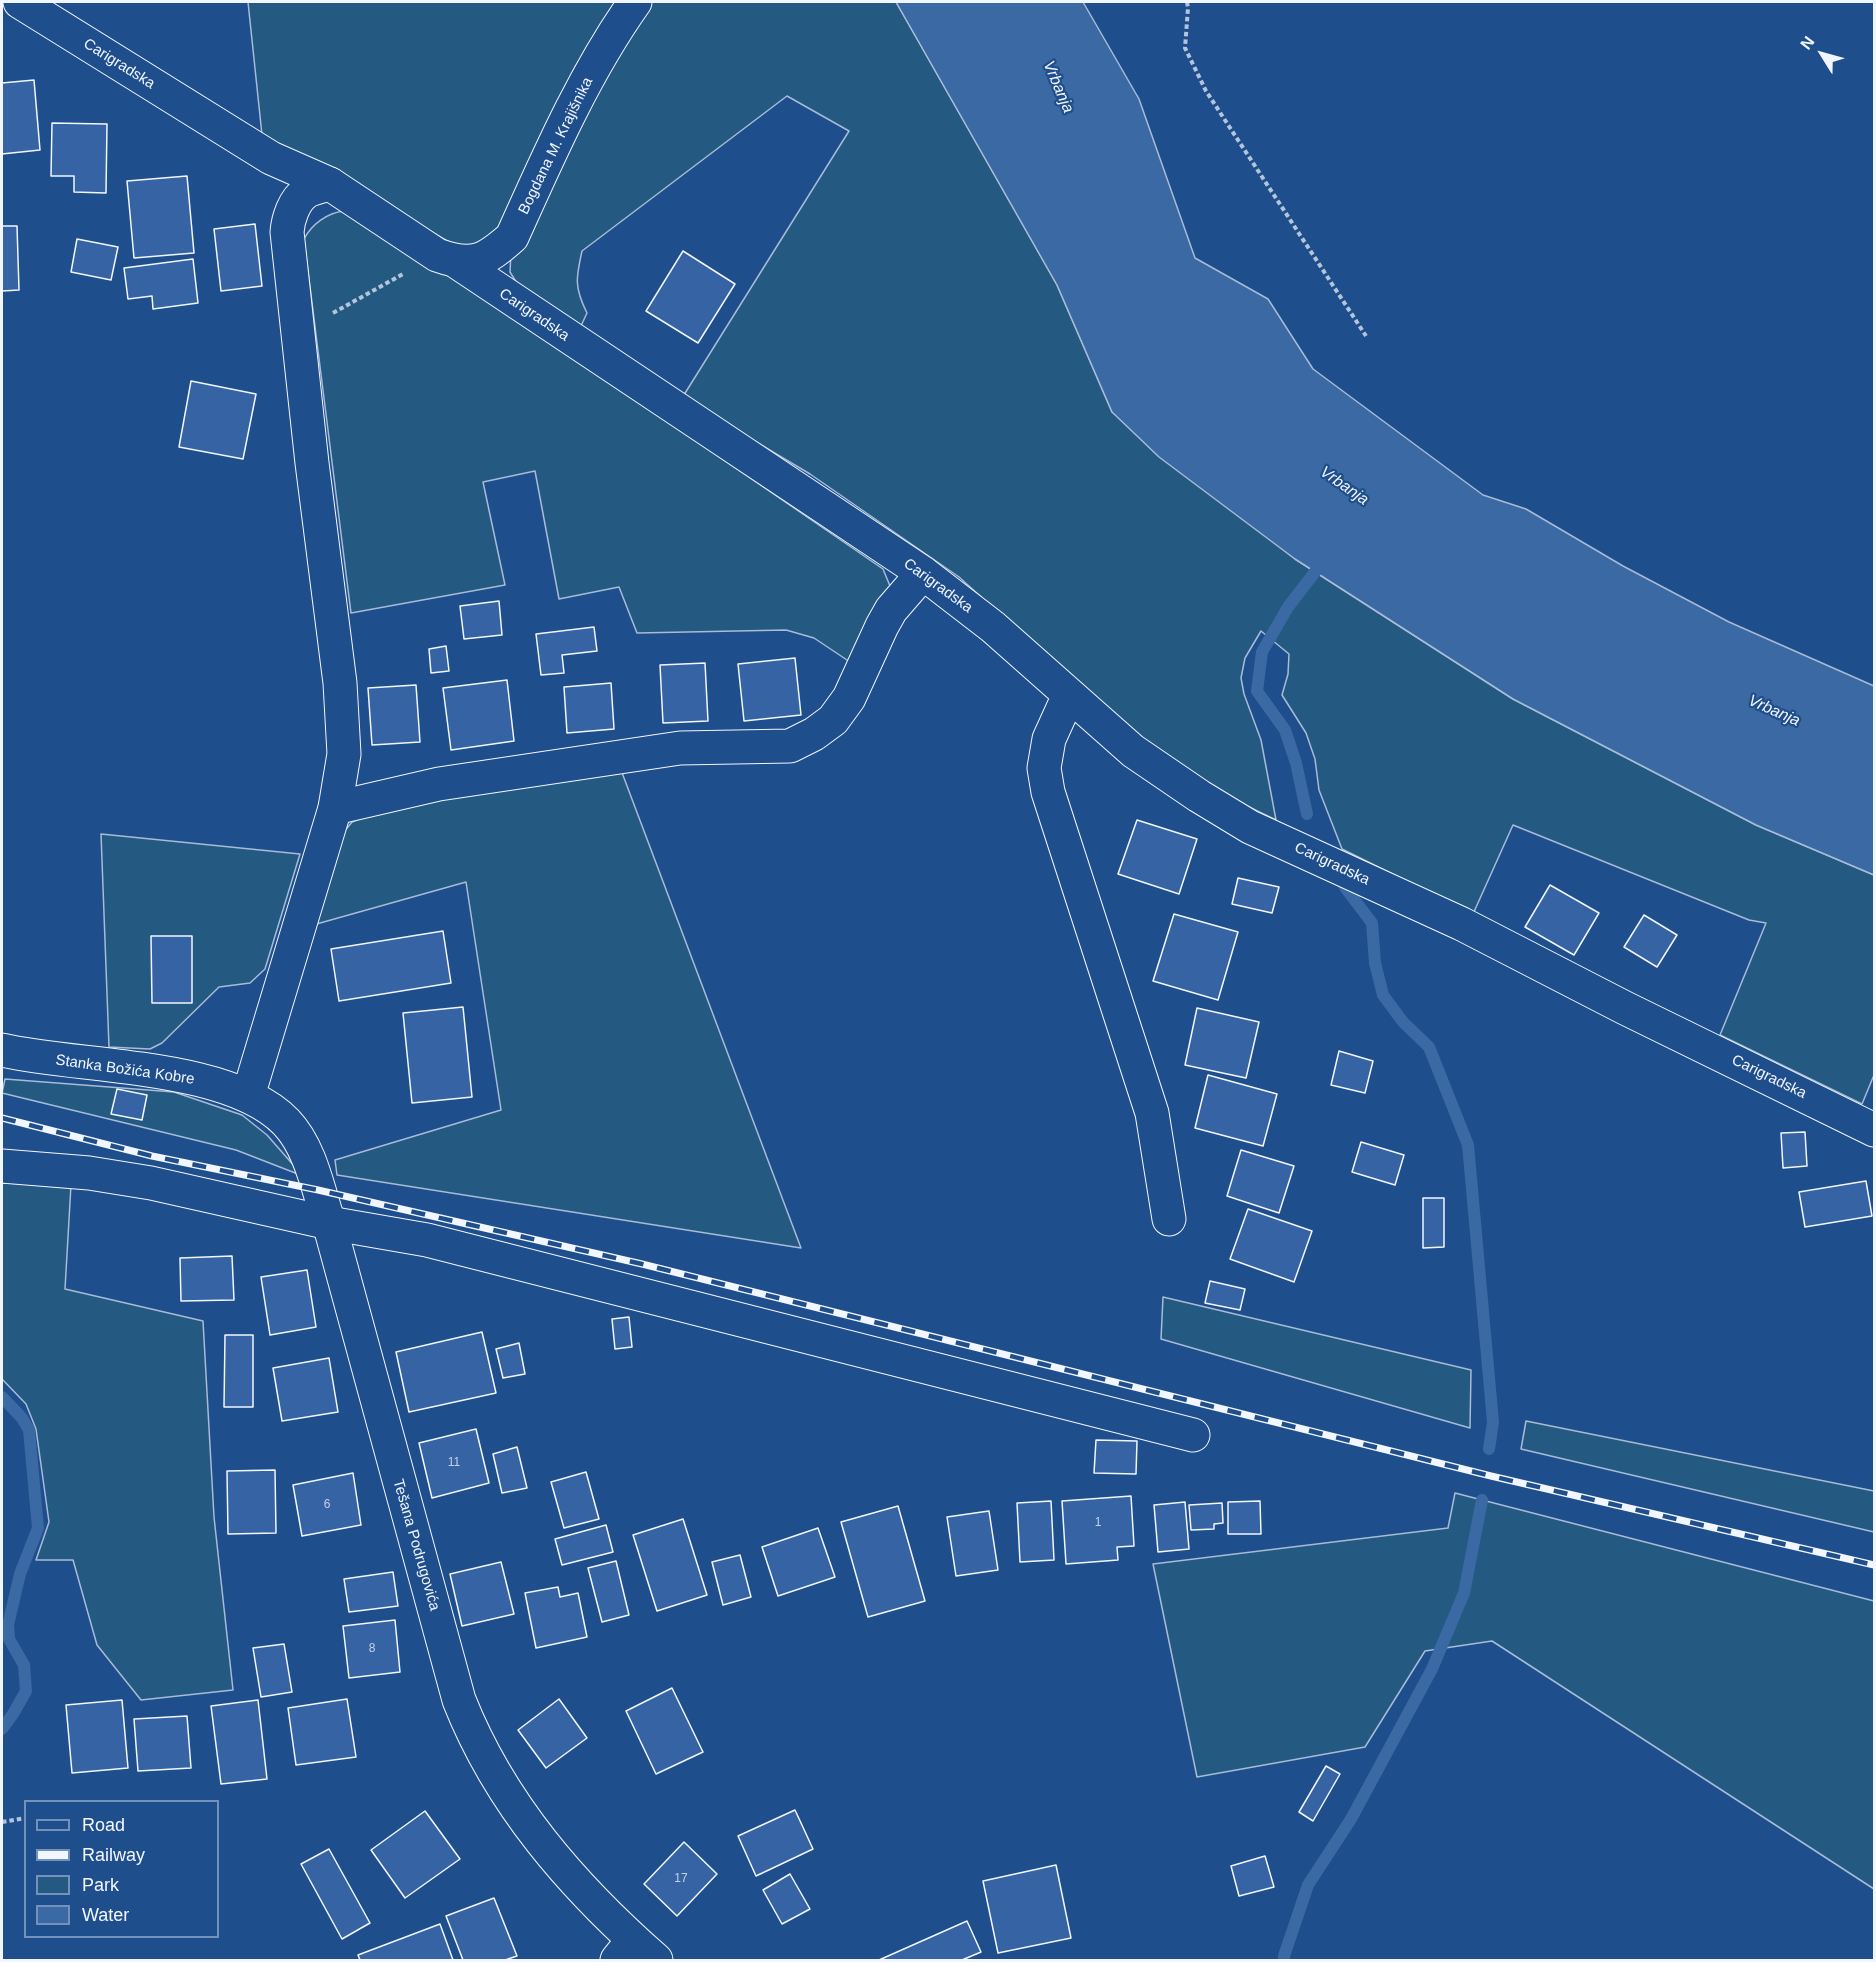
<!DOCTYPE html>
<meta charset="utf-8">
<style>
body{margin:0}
#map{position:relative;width:1876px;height:1962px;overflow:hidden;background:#1f4e8c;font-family:Helvetica,sans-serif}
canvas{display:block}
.frame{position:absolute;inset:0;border:3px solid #f2f6ff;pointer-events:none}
.legend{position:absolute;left:24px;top:1800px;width:195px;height:138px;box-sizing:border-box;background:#1f4e8c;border:2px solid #7391ba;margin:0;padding:8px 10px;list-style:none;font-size:18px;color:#f2f6ff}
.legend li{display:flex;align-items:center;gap:12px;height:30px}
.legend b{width:30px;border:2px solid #7391ba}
.north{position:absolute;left:1792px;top:24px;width:60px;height:60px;-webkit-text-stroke:4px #1f4e8c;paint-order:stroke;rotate:307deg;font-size:16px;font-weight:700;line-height:24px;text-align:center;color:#f2f6ff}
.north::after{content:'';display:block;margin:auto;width:21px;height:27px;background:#f2f6ff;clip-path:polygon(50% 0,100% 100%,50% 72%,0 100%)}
</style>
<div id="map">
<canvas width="1876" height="1962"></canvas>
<div class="frame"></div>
<ul class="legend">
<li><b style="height:8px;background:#1f4e8c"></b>Road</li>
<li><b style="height:8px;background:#f2f6ff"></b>Railway</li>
<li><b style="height:16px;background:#245a82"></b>Park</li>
<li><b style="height:16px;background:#3b69a3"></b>Water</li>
</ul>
<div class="north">N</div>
</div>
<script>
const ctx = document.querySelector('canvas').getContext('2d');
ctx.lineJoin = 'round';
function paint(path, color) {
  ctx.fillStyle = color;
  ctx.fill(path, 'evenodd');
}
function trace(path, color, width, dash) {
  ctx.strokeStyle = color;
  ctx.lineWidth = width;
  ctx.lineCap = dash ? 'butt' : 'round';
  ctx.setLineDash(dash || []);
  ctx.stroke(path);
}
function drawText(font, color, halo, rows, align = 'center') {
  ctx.font = font + ' Helvetica,sans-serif';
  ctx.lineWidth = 4.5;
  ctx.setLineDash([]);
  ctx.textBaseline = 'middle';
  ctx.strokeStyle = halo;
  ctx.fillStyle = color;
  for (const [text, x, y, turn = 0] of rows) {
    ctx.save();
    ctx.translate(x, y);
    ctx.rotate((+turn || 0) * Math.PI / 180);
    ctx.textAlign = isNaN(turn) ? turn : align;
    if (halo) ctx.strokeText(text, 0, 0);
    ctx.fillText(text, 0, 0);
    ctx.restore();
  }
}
const green = new Path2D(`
 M248,2H619L575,67L502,227L483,245L458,247L262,135Z
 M650,2H896L1057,285L1112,412L1295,559L1513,699L1756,825L1874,875V1075L1862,1104L1720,1035L1766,923L1749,920L1513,825L1473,914L1342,849L1319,790L1315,759L1306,733L1282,695L1288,674L1289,654L1261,631L1245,658L1241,678L1244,694L1261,740L1276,820L1224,795L1141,741L959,577L810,474L682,398L849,131L787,96L582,251C576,278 574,287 587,313L580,328L518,285L510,272L511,252L604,70Z
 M344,211L460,279L883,569L890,586L853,664L814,638L786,630L637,633L619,587L559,599L535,471L483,482L505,585L351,613L304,239C312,224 327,213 344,211Z
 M621,770L801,1248L337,1175L335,1160L501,1110L466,882L313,925L343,833L352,822L405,801Z
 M101,834L300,854L265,969L250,983L219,987L162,1043L150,1049L109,1047Z
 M5,1079L174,1092L242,1115L267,1135L303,1176L236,1150L2,1093Z
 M2,1183L71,1185L65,1289L203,1321L214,1517L233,1690L141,1700L97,1645L73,1560H36L49,1522L36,1429L26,1404L2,1379Z
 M1163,1297L1471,1370L1470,1428L1161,1339Z
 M1526,1421L1874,1491V1532L1521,1449Z
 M1455,1493L1874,1601V1889L1492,1641L1425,1651L1365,1747L1197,1777L1153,1564L1448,1528Z`);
const water = new Path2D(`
 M896,2H1083L1139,99L1195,258L1268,299L1313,369L1483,495L1526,509L1623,566L1729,622L1874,686V875L1756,825L1513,699L1295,559L1159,457L1112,412L1057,285Z`);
const stream = new Path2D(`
 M1307,814L1296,763L1285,730L1257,691L1262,652L1288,607L1325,559
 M1340,878L1347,890L1372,923L1375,963L1383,995L1403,1022L1429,1047L1468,1145L1493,1422L1489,1449
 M2,1397L22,1418L29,1430L38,1528L20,1574L8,1625L9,1639L24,1665L26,1691L13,1714L2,1729
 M1284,1960V1956L1308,1885L1351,1819L1432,1669L1464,1593L1482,1500`);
const building = new Path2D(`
 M34,80L40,150L2,154V83Z
 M52,123L107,124L106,193L74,192V176H51Z
 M187,176L194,253L134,258L127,181Z
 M255,224L262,286L221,291L214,229Z
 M2,226H17L19,290L2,291Z
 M77,239L118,247L111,280L71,272Z
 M683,251L735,284L698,343L646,311Z
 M193,259L198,303L153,309L152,296L128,299L124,268Z
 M191,381L256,394L243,459L179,447Z
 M499,601L502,635L464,639L460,606Z
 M594,627L597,651L562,655L564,673L541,675L536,634Z
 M446,646L449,671L431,673L429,649Z
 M795,658L801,715L744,721L738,664Z
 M705,663L708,721L663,723L660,665Z
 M507,680L514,741L451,750L443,688Z
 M611,683L614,729L567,733L564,687Z
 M416,685L420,742L372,745L368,688Z
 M1137,820L1197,839L1179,894L1118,874Z
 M1238,878L1279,887L1272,913L1232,904Z
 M1550,885L1599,913L1574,955L1525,927Z
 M1174,914L1238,932L1218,1000L1153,981Z
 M1644,915L1677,935L1657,967L1624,947Z
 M443,931L451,983L339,1001L331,949Z
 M151,936H192V1003H152Z
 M463,1007L472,1097L412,1103L403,1013Z
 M1197,1008L1259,1022L1246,1078L1185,1065Z
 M1339,1051L1373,1061L1365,1093L1331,1085Z
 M1208,1075L1277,1094L1263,1146L1195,1128Z
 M117,1089L147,1095L142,1120L111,1114Z
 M1805,1132L1807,1166L1783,1168L1781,1133Z
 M1361,1142L1404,1155L1395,1185L1352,1172Z
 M1241,1150L1294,1166L1279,1213L1227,1196Z
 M1866,1181L1872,1216L1805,1227L1799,1192Z
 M1423,1198H1444V1247L1423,1248Z
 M1248,1209L1312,1231L1294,1282L1230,1259Z
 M232,1256L234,1300L181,1301L180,1258Z
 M307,1270L316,1327L270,1335L261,1277Z
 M1210,1281L1245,1289L1240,1310L1205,1303Z
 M629,1317L632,1347L615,1349L612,1319Z
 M482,1332L496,1393L409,1412L396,1352Z
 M225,1335H253V1407H224Z
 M519,1343L525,1374L503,1378L496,1349Z
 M329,1358L338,1412L282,1421L273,1368Z
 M476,1429L489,1483L432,1498L419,1443Z
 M1096,1440L1137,1441L1136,1474L1094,1473Z
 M517,1447L527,1488L502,1493L493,1454Z
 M275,1470L276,1533L228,1534L227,1471Z
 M586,1472L599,1519L564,1528L551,1482Z
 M353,1473L361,1525L302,1536L293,1485Z
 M1131,1496L1134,1546L1117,1547L1118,1560L1066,1564L1062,1501Z
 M1051,1501L1054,1560L1020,1562L1017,1503Z
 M1260,1501L1261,1534H1228V1502Z
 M1185,1502L1189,1549L1158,1552L1154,1505Z
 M1222,1503L1223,1523L1214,1524V1529L1191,1530L1189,1505Z
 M898,1506L925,1601L868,1617L841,1522Z
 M989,1511L998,1570L956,1576L947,1517Z
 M683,1519L707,1595L657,1611L633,1535Z
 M606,1525L613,1552L562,1565L555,1539Z
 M818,1528L835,1577L778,1596L762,1547Z
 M740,1555L751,1597L723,1605L712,1562Z
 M616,1561L629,1615L602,1622L588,1568Z
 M501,1562L514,1614L462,1626L450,1574Z
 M393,1572L398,1606L349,1612L344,1579Z
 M558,1587L560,1597L578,1593L587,1637L536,1648L525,1593Z
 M395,1620L400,1672L349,1678L343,1626Z
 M284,1644L292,1692L261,1697L253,1648Z
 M672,1688L703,1752L656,1774L626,1711Z
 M347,1699L356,1757L296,1765L288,1708Z
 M559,1699L587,1738L546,1768L518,1730Z
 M122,1700L128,1768L72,1773L66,1705Z
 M258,1700L267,1779L221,1784L211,1706Z
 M187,1716L191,1768L138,1771L134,1719Z
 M1326,1766L1340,1774L1313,1821L1299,1812Z
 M795,1810L813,1849L756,1876L738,1836Z
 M425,1811L460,1859L405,1898L371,1850Z
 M684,1842L717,1874L677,1916L644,1884Z
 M329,1849L370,1923L342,1939L301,1864Z
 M1265,1856L1274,1887L1239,1896L1231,1866Z
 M1056,1865L1071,1938L998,1953L983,1881Z
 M790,1874L810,1909L782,1924L763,1890Z
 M494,1898L517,1956L505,1960H463L446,1916Z
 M967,1921L981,1952L962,1960H879Z
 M440,1924L453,1960H360L358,1955Z`);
const path = new Path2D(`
 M1187,2L1188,8L1185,48L1206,91L1366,336
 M333,313L403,274
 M2,1822L26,1818`);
const minor = new Path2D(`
 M20,2L271,158L330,184
 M457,262L923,573L993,627L1133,751L1199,796L1250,827L1462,924L1625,1008L1874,1130
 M1069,695L1049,739L1044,768L1048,792L1152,1113L1169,1219
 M335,808L439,784L680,748L790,746L814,734L833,720L849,698L882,626L891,610L923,573
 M2,1166L89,1173L151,1183L329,1223L427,1240L1193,1435
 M617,1960L633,1940`);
const tertiary = new Path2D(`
 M2,1050C81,1068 228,1063 286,1122C311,1148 318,1190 329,1223L459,1700C500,1804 573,1887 656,1960
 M248,1096L335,808L344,754L340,683L312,463L287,232C288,219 294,200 306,192C312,188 323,186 330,184L437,255C473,268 485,261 512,237C548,157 584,74 635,2`);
const rail = new Path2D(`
 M2,1118L152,1156L318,1190L642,1264L1491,1476L1874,1565`);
const numberNames = [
 ["11",454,1463],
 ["6",327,1505],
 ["1",1098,1523],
 ["8",372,1649],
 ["17",681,1879]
];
const streetNames = [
 ["Carigradska",119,64,32],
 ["Bogdana M. Krajišnika",556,146,-64],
 ["Carigradska",534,315,34],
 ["Carigradska",938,586,36],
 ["Carigradska",1332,864,25],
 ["Stanka Božića Kobre",125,1070,8],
 ["Carigradska",1769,1077,26],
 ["Tešana Podrugovića",416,1545,74]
];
const waterNames = [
 ["Vrbanja",1058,87,67],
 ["Vrbanja",1344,486,35],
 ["Vrbanja",1774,711,24]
];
paint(green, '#245a82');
trace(green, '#a8bbd7', 1.5);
paint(water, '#3b69a3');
trace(water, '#a8bbd7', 1.5);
trace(stream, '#3b69a3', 12);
paint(building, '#3563a3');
trace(building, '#f2f6ff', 1.5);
trace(minor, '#f2f6ff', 35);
trace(tertiary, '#f2f6ff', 35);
trace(path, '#b3c4dc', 4, [4.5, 3]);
trace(minor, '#1f4e8c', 33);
trace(tertiary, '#1f4e8c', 33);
trace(rail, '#f2f6ff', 7);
trace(rail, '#1f4e8c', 4.5, [14]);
drawText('12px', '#c3d1e8', null, numberNames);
drawText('15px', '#f2f6ff', '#1f4e8c', streetNames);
drawText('italic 16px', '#f2f6ff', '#1f4e8c', waterNames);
</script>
